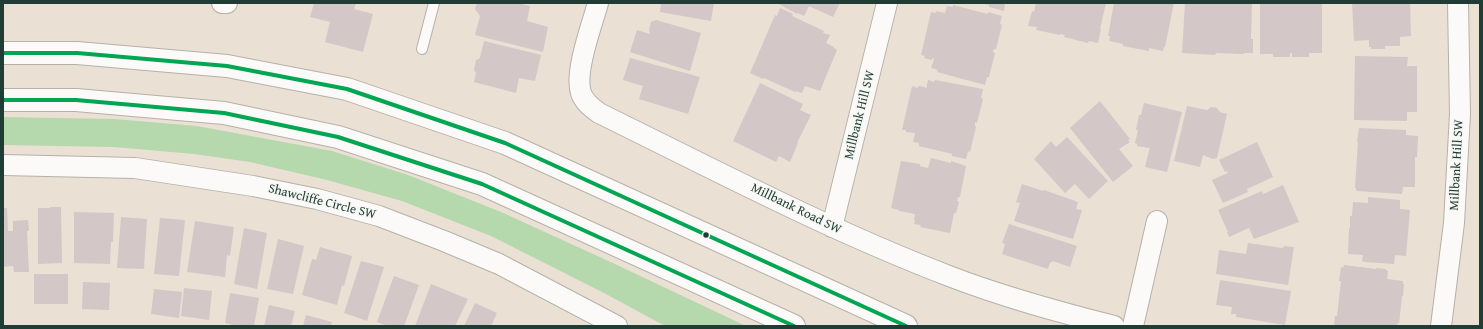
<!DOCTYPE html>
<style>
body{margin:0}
#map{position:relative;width:1483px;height:329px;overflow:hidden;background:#ebe0d4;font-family:"Gentium Book Plus",serif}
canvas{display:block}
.frame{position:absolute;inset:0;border:4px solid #1f3d34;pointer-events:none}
</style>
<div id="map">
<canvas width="1483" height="329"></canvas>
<div class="frame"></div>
</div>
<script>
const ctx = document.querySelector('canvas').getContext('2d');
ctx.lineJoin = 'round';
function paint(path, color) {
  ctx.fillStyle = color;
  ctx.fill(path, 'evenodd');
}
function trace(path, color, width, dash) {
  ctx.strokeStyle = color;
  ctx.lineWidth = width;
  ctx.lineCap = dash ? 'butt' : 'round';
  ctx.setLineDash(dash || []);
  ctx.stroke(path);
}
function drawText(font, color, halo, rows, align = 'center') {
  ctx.font = font + ' "Gentium Book Plus",serif';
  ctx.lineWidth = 3;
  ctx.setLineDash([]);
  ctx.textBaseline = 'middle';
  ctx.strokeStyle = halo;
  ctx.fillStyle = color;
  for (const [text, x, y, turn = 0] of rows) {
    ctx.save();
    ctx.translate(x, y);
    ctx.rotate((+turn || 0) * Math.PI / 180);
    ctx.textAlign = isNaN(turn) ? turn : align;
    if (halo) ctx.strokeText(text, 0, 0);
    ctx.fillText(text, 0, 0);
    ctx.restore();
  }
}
const green = new Path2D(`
 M3,117L114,119L197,126L332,151L408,175L501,212L615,264L746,326H665L604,293L491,236L402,201L327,180L250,162L194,154L114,147L3,145Z`);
const building = new Path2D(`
 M314,3H356L354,9L373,14L363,52L325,42L330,22L310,17Z
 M477,3H517L530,6L527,21L548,27L543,52L475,35L480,16L475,9Z
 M661,3H714L711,21L660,12Z
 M777,3H840L833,17L809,6L804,16L798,13L797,14Z
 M982,3H1005L1004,11L989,7V5Z
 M1036,3H1106L1100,29H1101L1098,43L1089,41L1088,43L1064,37L1065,35L1060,34V35L1036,30L1037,27L1028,26L1032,11L1034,12Z
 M1114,3H1174L1165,47H1164L1163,51L1149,48V51L1123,46V44L1109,41L1110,36H1108Z
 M1185,3H1249L1252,4L1251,39H1253V53H1244V54L1216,53L1215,55L1182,53Z
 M1260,3H1322V53H1309V57H1292V53H1290V57H1273V54H1260Z
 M1352,3H1410L1411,36L1400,37V46H1385V49H1371V47H1369V40L1354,41Z
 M953,5L988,14V12L1002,16L1000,24L1002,25L996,49H994L993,52L995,53L989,77H987L985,85L937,72L938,70L931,68L934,59L932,58V60L924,58L925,56L921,55L931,12L936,13V11L945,13L947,6L953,7Z
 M780,8L793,14L792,16L824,31L823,33L830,35L826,43L834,47V48L837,50L820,91L805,86L802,93L796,91L795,92L764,78L763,79L750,73L775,15L777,16Z
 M656,20L701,33L690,71L630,52L637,30L650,34L649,30L651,22Z
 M484,41L541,55L535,81L519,78L516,93L474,82L476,73L474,70L476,60L480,58Z
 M1355,56L1408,57L1407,66H1417V112H1407V121L1354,120Z
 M630,58L700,77L688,114L639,99L643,86L623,80Z
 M928,80L934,82L935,80L983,89L981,98L983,99L977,123L975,122V126L976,127L970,152L968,151L966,159L952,156V154L919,146V143L913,142L915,133L906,132V130H902L912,86L918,88V86L925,87L926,89Z
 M760,83L803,104L800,110L811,115L797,143H798L790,162L779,156L776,162L733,141Z
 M1100,101L1130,139L1128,140L1130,142L1119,149L1133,166L1113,182L1070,128Z
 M1144,103L1182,112L1167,172L1145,167L1150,147L1149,148L1137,146V144L1135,143L1138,130H1136L1139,115H1141Z
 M1187,106L1207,110L1211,107L1217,108L1220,112L1227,114L1217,158L1213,159L1203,155L1200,167L1174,161Z
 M1359,128L1406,130V135L1418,136L1417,157H1415V187H1403L1402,194L1356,191V188H1355L1358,142H1357Z
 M1067,137L1108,181L1089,199L1075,184L1065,193L1034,159L1051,141L1056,147Z
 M1257,142L1273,177L1247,189L1248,192L1223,203L1212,180L1228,173L1227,171L1225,172L1219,160Z
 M931,158L951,163V161L966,166L960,197H958L957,201L959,202L956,213H954L950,233L920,227L921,225L914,224L915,220H914L915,214L899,211V210L891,208L901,161L920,164V166L928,168Z
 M1022,184L1043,191L1044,190L1078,202L1076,209L1082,210L1073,239L1014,221L1020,203L1016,202Z
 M1283,185L1299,222L1254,239L1249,228L1229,237L1227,232H1228L1218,210L1262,191L1263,194Z
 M1368,197L1400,200V209L1410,210L1406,256L1395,255L1394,264L1365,262L1362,261L1363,255L1348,254L1349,228H1350V216H1352L1353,202L1368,203Z
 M50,207H61L62,263L38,264V208H50Z
 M3,208H7L8,231H13V221L28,220L29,231H27L29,272H14L13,266L3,267Z
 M74,212L114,213L113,242H111L110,264L74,263Z
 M121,217L147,219L144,269L117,268Z
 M160,218L185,220L179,276L154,274Z
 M195,221L234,227L230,256L227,255L225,277L187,272Z
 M1009,224L1077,246L1070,267L1053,261L1050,263L1048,269L1002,254L1005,244L1002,243Z
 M244,228L267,233L257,289L234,284Z
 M278,239L304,246L293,294L267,289Z
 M1248,243L1282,248L1285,246L1294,247L1288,285L1216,274L1219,250L1246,254Z
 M320,247L352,256L344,286L342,285L337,305L302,295L312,259L316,260Z
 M361,261L384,267L367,321L344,313Z
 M1344,265L1376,269V268L1386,269V270L1388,271L1387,279L1403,281V284H1404L1403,296H1402L1399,324L1397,323V326L1381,325V326H1334L1335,316H1337L1341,281H1339L1341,267L1343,268Z
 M34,274H68V304H34Z
 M394,276L419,285L404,326H387L377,322Z
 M1220,280L1291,291L1285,325L1236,317V314H1231L1232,307L1216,305Z
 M83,282L110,283L109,310L82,309Z
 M431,284L468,299L455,326H415Z
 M184,288L212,291L209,320L181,316Z
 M154,289L182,292L179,318L151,314Z
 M230,293L259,298L254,326H238L225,323Z
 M475,303L497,313L491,326H464Z
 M269,305L295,311L291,326H264Z
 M306,315L332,322L331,326H303Z`);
const lane = new Path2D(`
 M422,49L434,3`);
const street = new Path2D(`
 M222,3H227
 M598,3C592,25 574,72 581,93C584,102 592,108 599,113C715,170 829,230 949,276C1003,297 1059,312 1114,326
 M3,165L135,168L253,186L317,199L379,216L444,241L499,264L617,326
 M832,227L887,3
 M1133,326L1157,221
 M1441,326L1454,223L1460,114L1458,3`);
const secondary = new Path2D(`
 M3,53H77L227,66L347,89L505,143L906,326
 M3,100H76L224,113L338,137L482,184L794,326`);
const bus1 = new Path2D(`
 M3,53H77L227,66L347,89L505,143L906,326
 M3,100H76L224,113L338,137L482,184L794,326`);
const markers = [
 [706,235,3.5,"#1f3d34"]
];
const streetNames = [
 ["Millbank Hill SW",860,115,-76],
 ["Millbank Hill SW",1457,165,-87],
 ["Shawcliffe Circle SW",322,202,14],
 ["Millbank Road SW",796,209,26]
];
paint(green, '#b6d8ad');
paint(building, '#d3c7c8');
trace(lane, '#b5b1a9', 12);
trace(street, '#b5b1a9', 22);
trace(secondary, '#b5b1a9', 24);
trace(lane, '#fcfaf9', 10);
trace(street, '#fcfaf9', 20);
trace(secondary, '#fcfaf9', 22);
trace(bus1, '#00a651', 4);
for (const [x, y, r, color] of markers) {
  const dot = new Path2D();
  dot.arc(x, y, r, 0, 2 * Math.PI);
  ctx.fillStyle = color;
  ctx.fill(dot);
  trace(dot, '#f6f6f2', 1.5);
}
drawText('13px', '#1f3d34', '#f6f6f2', streetNames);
</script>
